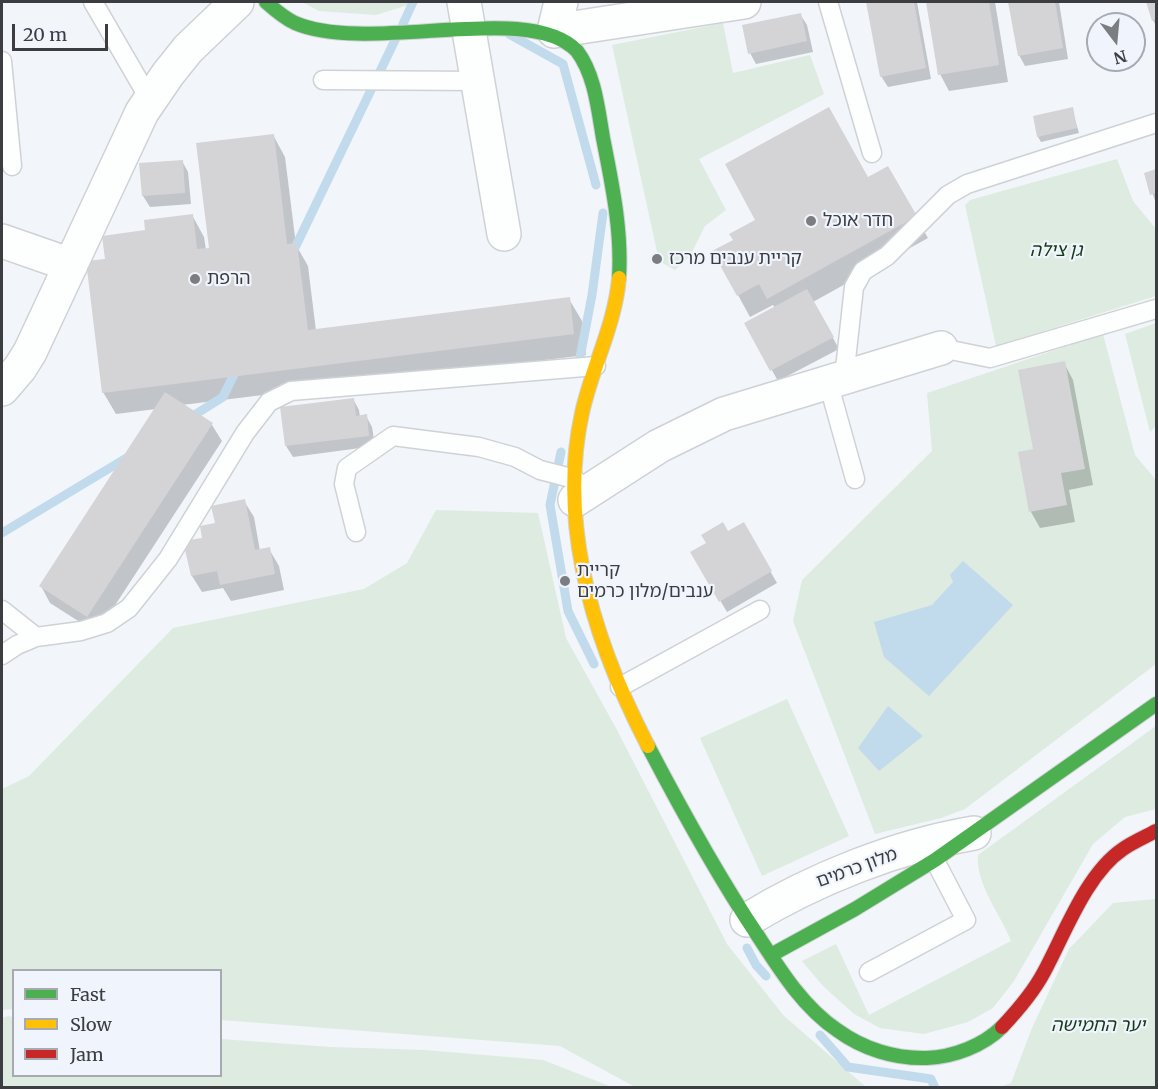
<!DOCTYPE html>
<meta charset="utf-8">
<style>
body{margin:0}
#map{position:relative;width:1158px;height:1089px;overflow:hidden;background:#f2f5fa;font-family:Merriweather,serif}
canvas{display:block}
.frame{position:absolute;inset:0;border:3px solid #3b3d40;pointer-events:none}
.legend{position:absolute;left:12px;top:969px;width:210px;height:108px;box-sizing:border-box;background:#eff4fd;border:2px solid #a7abb1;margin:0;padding:8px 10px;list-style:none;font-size:18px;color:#3b3d40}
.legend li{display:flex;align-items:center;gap:12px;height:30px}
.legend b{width:30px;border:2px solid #a7abb1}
.north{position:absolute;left:1086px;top:12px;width:60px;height:60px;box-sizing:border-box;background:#eff4fd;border:2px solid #a7abb1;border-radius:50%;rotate:164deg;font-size:16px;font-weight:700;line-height:24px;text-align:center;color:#3b3d40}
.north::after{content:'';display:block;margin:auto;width:21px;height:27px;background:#7b7d81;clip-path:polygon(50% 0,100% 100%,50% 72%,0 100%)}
.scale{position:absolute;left:12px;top:24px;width:96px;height:27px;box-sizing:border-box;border:3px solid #3b3d40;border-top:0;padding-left:8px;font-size:18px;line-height:21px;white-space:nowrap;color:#3b3d40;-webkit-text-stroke:4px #eff4fd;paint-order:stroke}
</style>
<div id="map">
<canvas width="1158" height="1089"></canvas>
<div class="frame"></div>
<ul class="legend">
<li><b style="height:8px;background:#4caf50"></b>Fast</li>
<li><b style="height:8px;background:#ffc107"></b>Slow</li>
<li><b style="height:8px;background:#c62828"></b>Jam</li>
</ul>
<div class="north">N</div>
<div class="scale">20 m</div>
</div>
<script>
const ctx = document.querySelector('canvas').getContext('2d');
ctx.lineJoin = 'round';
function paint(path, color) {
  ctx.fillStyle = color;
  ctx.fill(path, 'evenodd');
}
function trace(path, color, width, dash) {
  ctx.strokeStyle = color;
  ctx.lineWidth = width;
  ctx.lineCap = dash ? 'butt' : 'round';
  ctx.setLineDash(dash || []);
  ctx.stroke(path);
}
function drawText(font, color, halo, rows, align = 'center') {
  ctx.font = font + ' Merriweather,"Noto Sans Hebrew",serif';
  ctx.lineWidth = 4.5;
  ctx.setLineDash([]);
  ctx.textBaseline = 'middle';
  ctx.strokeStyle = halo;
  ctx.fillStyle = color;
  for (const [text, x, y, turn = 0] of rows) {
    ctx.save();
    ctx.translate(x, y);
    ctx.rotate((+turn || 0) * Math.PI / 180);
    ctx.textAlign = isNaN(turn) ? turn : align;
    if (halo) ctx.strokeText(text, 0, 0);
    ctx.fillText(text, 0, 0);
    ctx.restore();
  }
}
const green = new Path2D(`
 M302,2H418L376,15L319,11Z
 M723,23L733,73L810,55L824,94L699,159L726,210L705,226L690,256L675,270L659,261L612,45Z
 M1117,159L1133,201L1156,229V296L996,346L965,205L970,200Z
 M1156,323V426L1150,432L1125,334Z
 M1103,334L1135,455L1156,480V664L965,809L941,818L875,834L793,621L802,580L932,451L927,393Z
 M436,510L538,513L566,638L617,730L727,944L784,1016L866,1087H635L560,1046L221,1020L220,970H14L13,1009L2,1010V789L29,776L173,628L364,589L407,563Z
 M787,699L849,836L762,876L700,738Z
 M1156,726V809L1125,817L1093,844L1014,981L993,1008L968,1022L924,1034L880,1028L854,1014L823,986L802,961L836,944L869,1015L1011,941C1001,915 975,883 978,855Z
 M1156,899V1087L997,1088L1011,1083L1032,1028L1069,949L1113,903Z
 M8,1016L13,1017L14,1076H220L221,1039L331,1047L425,1050L543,1060L612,1087H2V1018Z`);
const water = new Path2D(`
 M963,561L1013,605L929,696L884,657L874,622L932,605L953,582L950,575Z
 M888,706L923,736L879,771L858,748Z`);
const shadow = new Path2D(`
 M868,2H917L931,79L888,87L881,76Z
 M928,2H995L1008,82L949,91L940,74Z
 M1010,2H1059L1068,59L1025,66L1019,55Z
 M1148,2H1156V26L1153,20Z
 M800,14L807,25L813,52L756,64L750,53Z
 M1072,109L1079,133L1041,142L1038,137Z
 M273,135L285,157L296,245L308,266L316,331L569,299L582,321L586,355L182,405L212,425L222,441L97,633L50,603L41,586L156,409L116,414L103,392L107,260L147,231L192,215L204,237L206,250H210Z
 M182,161L188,172L191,204L150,207L143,196Z
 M888,168L928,238L813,302L839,349L778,381L746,324L775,308L773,305L750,317L738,295L868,179Z
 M1156,171V203L1145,174Z
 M1064,363L1073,380L1093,485L1069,490L1075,522L1040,528L1031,512L1020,453L1035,451Z
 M353,399L359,410L360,417L366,416L372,427L375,446L293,457L286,446Z
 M244,501L254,517L260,551L269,549L279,566L284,590L231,601L223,588L202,592L192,576L204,539L217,524Z
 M743,524L777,583L727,612L692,553Z`);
const stream = new Path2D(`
 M403,24L413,2
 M509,34L563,64L596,185
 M292,254L397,36
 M578,368L592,295L603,213
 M188,419L223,397L238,366
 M561,452L550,505L568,611L594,664
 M2,533L128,457
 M747,948L756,965L766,976
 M820,1035L848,1067L931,1079L935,1088`);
const building = new Path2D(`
 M866,2H914L926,68L880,77Z
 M926,2H989L999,65L938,75Z
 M1008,2H1055L1063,48L1018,56Z
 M1146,2H1156V19L1152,21Z
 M801,13L807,41L748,54L742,25Z
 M829,107L868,177L888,166L917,216L767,299L759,284L737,296L712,251L733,240L729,234L755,220L725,164Z
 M1073,107L1077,128L1037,137L1033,116Z
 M274,134L287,244L297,243L308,330L570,297L574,334L102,393L86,261L105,259L102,236L145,230L144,220L193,214L197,249L209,248L196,143Z
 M183,160L185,193L142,196L139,163Z
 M1156,169V193L1150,195L1144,173Z
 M807,289L834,337L770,371L744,323Z
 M1065,361L1085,469L1061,473L1067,505L1029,512L1018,452L1033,449L1018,370Z
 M165,392L213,423L87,617L39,586Z
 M354,398L356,416L367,414L369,436L285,446L280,407Z
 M245,499L255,550L270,547L275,574L220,585L217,571L191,576L183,541L202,538L200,526L215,523L211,506Z
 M723,522L728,531L744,522L772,571L719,602L690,552L706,543L701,535Z`);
const lane = new Path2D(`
 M93,2L150,100
 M828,2L872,153
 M2,61L12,166
 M323,80L478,81
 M941,348L990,358L1156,309
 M844,378L854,287L863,271L887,256L948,195L967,184L1156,123
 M828,382L855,479
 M356,532L344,484L347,468L393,436L479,447L515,457L540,470L575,479
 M2,610L36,637
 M2,655L17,645L36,637L81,631L107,623L129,608L168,559L245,433L269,402L291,391L596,366
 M620,687L760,610
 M869,972L966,920L932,855`);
const street = new Path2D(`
 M464,2L504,234
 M561,2L554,31L744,2
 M2,241L71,265
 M2,389L20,368L30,352L142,112L168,74L188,49L237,2
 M575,500L659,446L724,414L941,348
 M747,920C814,879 897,846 974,833`);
const fast = new Path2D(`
 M266,2C275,10 284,18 295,23C370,55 529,0 577,51C595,75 598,109 603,138C612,184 622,230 619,278
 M648,746C682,811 717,875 758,936C780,970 803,1007 837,1030C863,1049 895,1059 927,1058C953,1057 983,1046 1002,1027
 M771,955L855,909L935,860L1156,704`);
const slow = new Path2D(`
 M619,278C615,325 592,367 582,413C557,527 596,646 648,746`);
const jam = new Path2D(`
 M1002,1027C1018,1010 1033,993 1044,972C1065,933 1086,874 1123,849C1133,842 1145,837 1156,831`);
const markers = [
 [811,221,6,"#7b7d81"],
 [657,259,6,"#7b7d81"],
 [195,279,6,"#7b7d81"],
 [565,581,6,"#7b7d81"]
];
const poiNames = [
 ["חדר אוכל",823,221],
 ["קריית ענבים מרכז",669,259],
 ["הרפת",207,279],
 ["קריית",577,571],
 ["ענבים/מלון כרמים",577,592]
];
const parkNames = [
 ["גן צילה",1056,251],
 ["יער החמישה",1098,1026]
];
const streetNames = [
 ["מלון כרמים",857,868,-20]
];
paint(green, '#ddebe0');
paint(water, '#c2dbec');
paint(shadow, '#0003');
trace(stream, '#c2dbec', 9);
paint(building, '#d4d4d7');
trace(lane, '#cfd2d5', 21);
trace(street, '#cfd2d5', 36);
trace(fast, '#cfd2d5', 16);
trace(slow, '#cfd2d5', 16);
trace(jam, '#cfd2d5', 16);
trace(lane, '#fdfefe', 18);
trace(street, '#fdfefe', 33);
trace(fast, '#4caf50', 14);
trace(slow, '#ffc107', 14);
trace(jam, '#c62828', 14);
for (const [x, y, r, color] of markers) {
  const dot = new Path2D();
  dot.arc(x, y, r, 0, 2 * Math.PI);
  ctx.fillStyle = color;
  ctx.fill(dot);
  trace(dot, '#eff4fd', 2);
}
drawText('18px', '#3b3d40', '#eff4fd', poiNames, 'left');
drawText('italic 18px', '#133b15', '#eff4fd', parkNames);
drawText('18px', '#3b3d40', '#eff4fd', streetNames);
</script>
